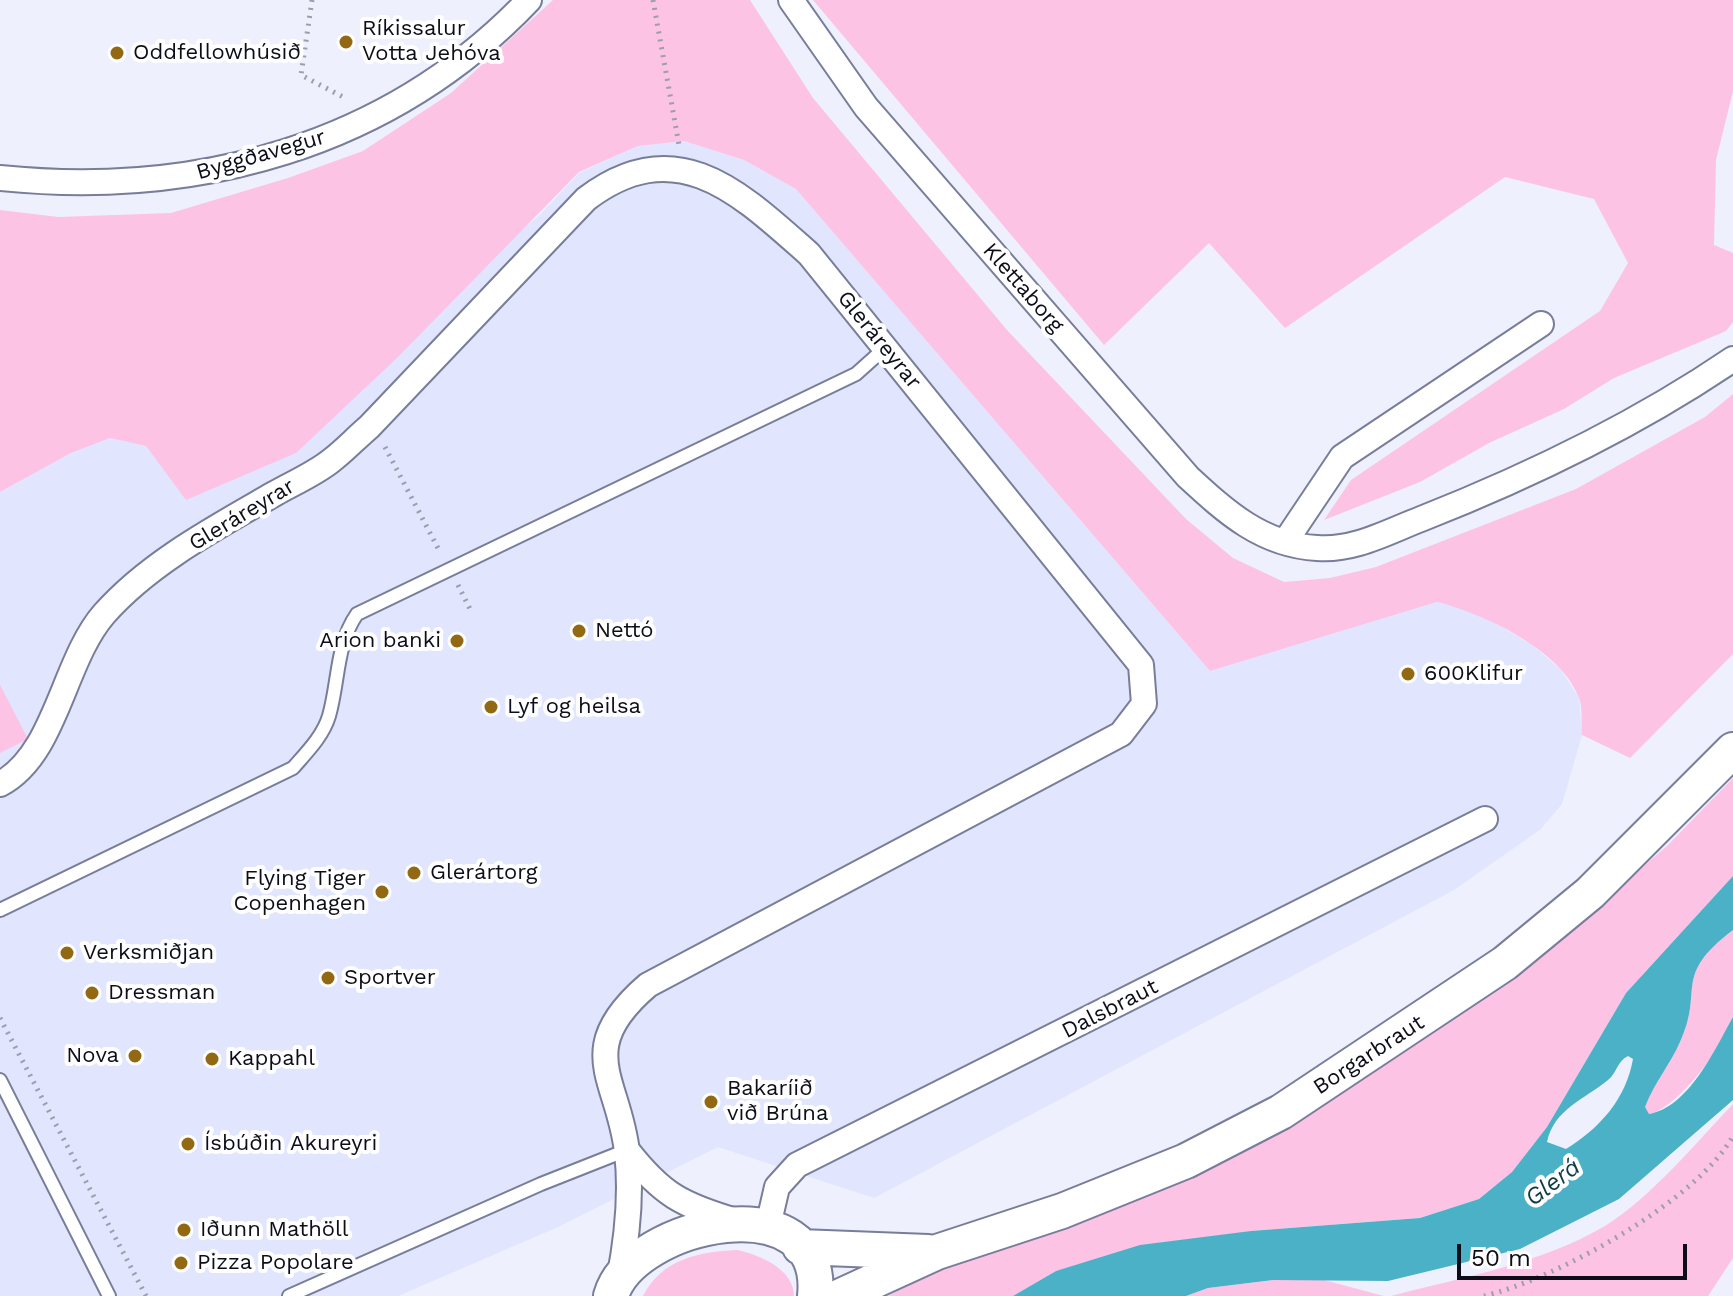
<!DOCTYPE html>
<meta charset="utf-8">
<style>
body{margin:0}
#map{position:relative;width:1733px;height:1296px;overflow:hidden;background:#eef0fe;font-family:"Work Sans",sans-serif}
canvas{display:block}
.scale{position:absolute;left:1457px;top:1244px;width:230px;height:36px;box-sizing:border-box;border:4px solid #0c0d18;border-top:0;padding-left:10px;font-size:24px;line-height:28px;white-space:nowrap;color:#0c0d18;-webkit-text-stroke:6px #fefefe;paint-order:stroke}
</style>
<div id="map">
<canvas width="1733" height="1296"></canvas>
<div class="scale">50 m</div>
</div>
<script>
const ctx = document.querySelector('canvas').getContext('2d');
ctx.lineJoin = 'round';
function paint(path, color) {
  ctx.fillStyle = color;
  ctx.fill(path, 'evenodd');
}
function trace(path, color, width, dash) {
  ctx.strokeStyle = color;
  ctx.lineWidth = width;
  ctx.lineCap = dash ? 'butt' : 'round';
  ctx.setLineDash(dash || []);
  ctx.stroke(path);
}
function drawText(font, color, halo, rows, align = 'center') {
  ctx.font = font + ' "Work Sans",sans-serif';
  ctx.lineWidth = 8;
  ctx.setLineDash([]);
  ctx.textBaseline = 'middle';
  ctx.strokeStyle = halo;
  ctx.fillStyle = color;
  for (const [text, x, y, turn = 0] of rows) {
    ctx.save();
    ctx.translate(x, y);
    ctx.rotate((+turn || 0) * Math.PI / 180);
    ctx.textAlign = isNaN(turn) ? turn : align;
    if (halo) ctx.strokeText(text, 0, 0);
    ctx.fillText(text, 0, 0);
    ctx.restore();
  }
}
const built = new Path2D(`
 M684,141L744,160L796,189L1210,671L1437,602L1473,611L1531,644L1561,670L1579,698L1582,735L1562,804L1541,829L1454,890L874,1198L718,1147L558,1227L398,1296H0V492L71,453L110,438L146,446L186,499L540,215L579,173L638,146Z`);
const green = new Path2D(`
 M553,0H750L813,98L1007,330L1186,519L1233,558L1284,582L1330,578L1376,567L1576,489L1705,417L1733,394V654L1630,758L1582,735C1581,724 1583,708 1579,698C1562,650 1482,613 1437,602L1210,671L796,189L744,160L684,141L638,146L579,172L398,357L296,453L186,500L146,446L110,438L71,453L0,492V210L58,217L171,213L288,178L363,151L451,93Z
 M813,0H1733V91L1716,160L1714,245L1733,253V322L1726,331L1614,378L1564,409L1489,443L1420,482L1324,520L1351,480L1600,311L1628,263L1594,199L1505,177L1285,328L1209,243L1104,345Z
 M0,685L28,739L0,753Z
 M1733,778V876L1626,993L1547,1127L1512,1172L1479,1199L1420,1218L1251,1231L1056,1271L1013,1296H888L961,1258L1082,1218L1539,957L1668,845Z
 M1733,930C1733,951 1733,999 1733,1017C1725,1045 1677,1109 1649,1114L1644,1107C1654,1084 1670,1065 1680,1042C1705,989 1671,977 1733,930Z
 M1733,1104V1258L1708,1296H1391C1463,1277 1540,1264 1605,1226C1649,1199 1697,1142 1733,1104Z
 M737,1250C760,1255 794,1269 794,1296H643C662,1259 698,1252 737,1250Z
 M1273,1280H1324L1384,1296H1186L1208,1288Z`);
const water = new Path2D(`
 M1733,876V930C1671,977 1705,989 1680,1042C1670,1065 1654,1083 1645,1107L1649,1114C1689,1107 1715,1049 1733,1017V1100L1619,1199L1520,1249L1388,1281L1273,1280L1208,1288L1186,1296H1013L1056,1271L1140,1245L1251,1231L1420,1218L1479,1199L1512,1172L1547,1127L1626,993ZM1628,1056L1633,1059C1626,1099 1600,1128 1566,1149L1547,1142C1554,1109 1585,1099 1608,1080C1617,1073 1617,1061 1628,1056Z`);
const path = new Path2D(`
 M312,0L301,75L347,99
 M653,0L679,145
 M385,447L440,552
 M458,585L470,609
 M0,1018L146,1296
 M1484,1296C1556,1279 1697,1201 1733,1136`);
const lane = new Path2D(`
 M0,910L293,768C307,752 323,736 329,716C339,681 336,644 357,614L856,374L885,348
 M0,1080L109,1296
 M289,1296L541,1184L627,1150`);
const street = new Path2D(`
 M791,0L866,107L1188,477C1226,512 1262,545 1317,548C1354,551 1387,532 1421,519C1530,476 1636,425 1733,359
 M0,178C197,198 389,147 529,0
 M1285,542L1342,457L1541,324
 M0,784C56,755 63,661 104,614C149,563 215,528 274,494C293,483 315,474 332,460C345,450 356,438 369,427L586,199C677,130 740,193 809,254L1141,665L1144,704L1121,734L648,985C572,1050 619,1079 627,1152C632,1194 627,1239 619,1280
 M627,1150C662,1195 682,1205 736,1221
 M768,1226L777,1187L797,1165L1485,819`);
const secondary = new Path2D(`
 M800,1247L928,1252
 M611,1296C632,1222 827,1181 815,1296
 M841,1296L937,1252L1062,1211L1186,1161L1281,1112L1505,963L1590,893L1733,750`);
const markers = [
 [346,42,8,"#926812"],
 [117,53,8,"#926812"],
 [579,631,8,"#926812"],
 [457,641,8,"#926812"],
 [1408,674,8,"#926812"],
 [491,707,8,"#926812"],
 [414,873,8,"#926812"],
 [382,892,8,"#926812"],
 [67,953,8,"#926812"],
 [328,978,8,"#926812"],
 [92,993,8,"#926812"],
 [135,1056,8,"#926812"],
 [212,1059,8,"#926812"],
 [711,1102,8,"#926812"],
 [188,1144,8,"#926812"],
 [184,1230,8,"#926812"],
 [181,1263,8,"#926812"]
];
const poiNames = [
 ["Ríkissalur",362,29],
 ["Votta Jehóva",362,54],
 ["Oddfellowhúsið",133,53],
 ["Nettó",595,631],
 ["Arion banki",441,641,"right"],
 ["600Klifur",1424,674],
 ["Lyf og heilsa",507,707],
 ["Glerártorg",430,873],
 ["Flying Tiger",366,879,"right"],
 ["Copenhagen",366,904,"right"],
 ["Verksmiðjan",83,953],
 ["Sportver",344,978],
 ["Dressman",108,993],
 ["Nova",119,1056,"right"],
 ["Kappahl",228,1059],
 ["Bakaríið",727,1089],
 ["við Brúna",727,1114],
 ["Ísbúðin Akureyri",204,1144],
 ["Iðunn Mathöll",200,1230],
 ["Pizza Popolare",197,1263]
];
const streetNames = [
 ["Byggðavegur",261,155,-16],
 ["Klettaborg",1023,288,49],
 ["Gleráreyrar",879,340,51],
 ["Gleráreyrar",242,515,-31],
 ["Dalsbraut",1110,1009,-27],
 ["Borgarbraut",1369,1055,-33]
];
const waterNames = [
 ["Glerá",1553,1183,-37]
];
paint(built, '#e1e5fe');
paint(green, '#fcc3e5');
paint(water, '#4bb1c6');
trace(lane, '#787d9a', 16);
trace(street, '#787d9a', 28);
trace(secondary, '#787d9a', 38);
trace(path, '#9c9eab', 5, [2, 6]);
trace(lane, '#fff', 12);
trace(street, '#fff', 24);
trace(secondary, '#fff', 34);
for (const [x, y, r, color] of markers) {
  const dot = new Path2D();
  dot.arc(x, y, r, 0, 2 * Math.PI);
  ctx.fillStyle = color;
  ctx.fill(dot);
  trace(dot, '#fefefe', 3);
}
drawText('22px', '#0c0d18', '#fefefe', poiNames, 'left');
drawText('22px', '#0c0d18', '#fefefe', streetNames);
drawText('italic 24px', '#0d3c45', '#fefefe', waterNames);
</script>
